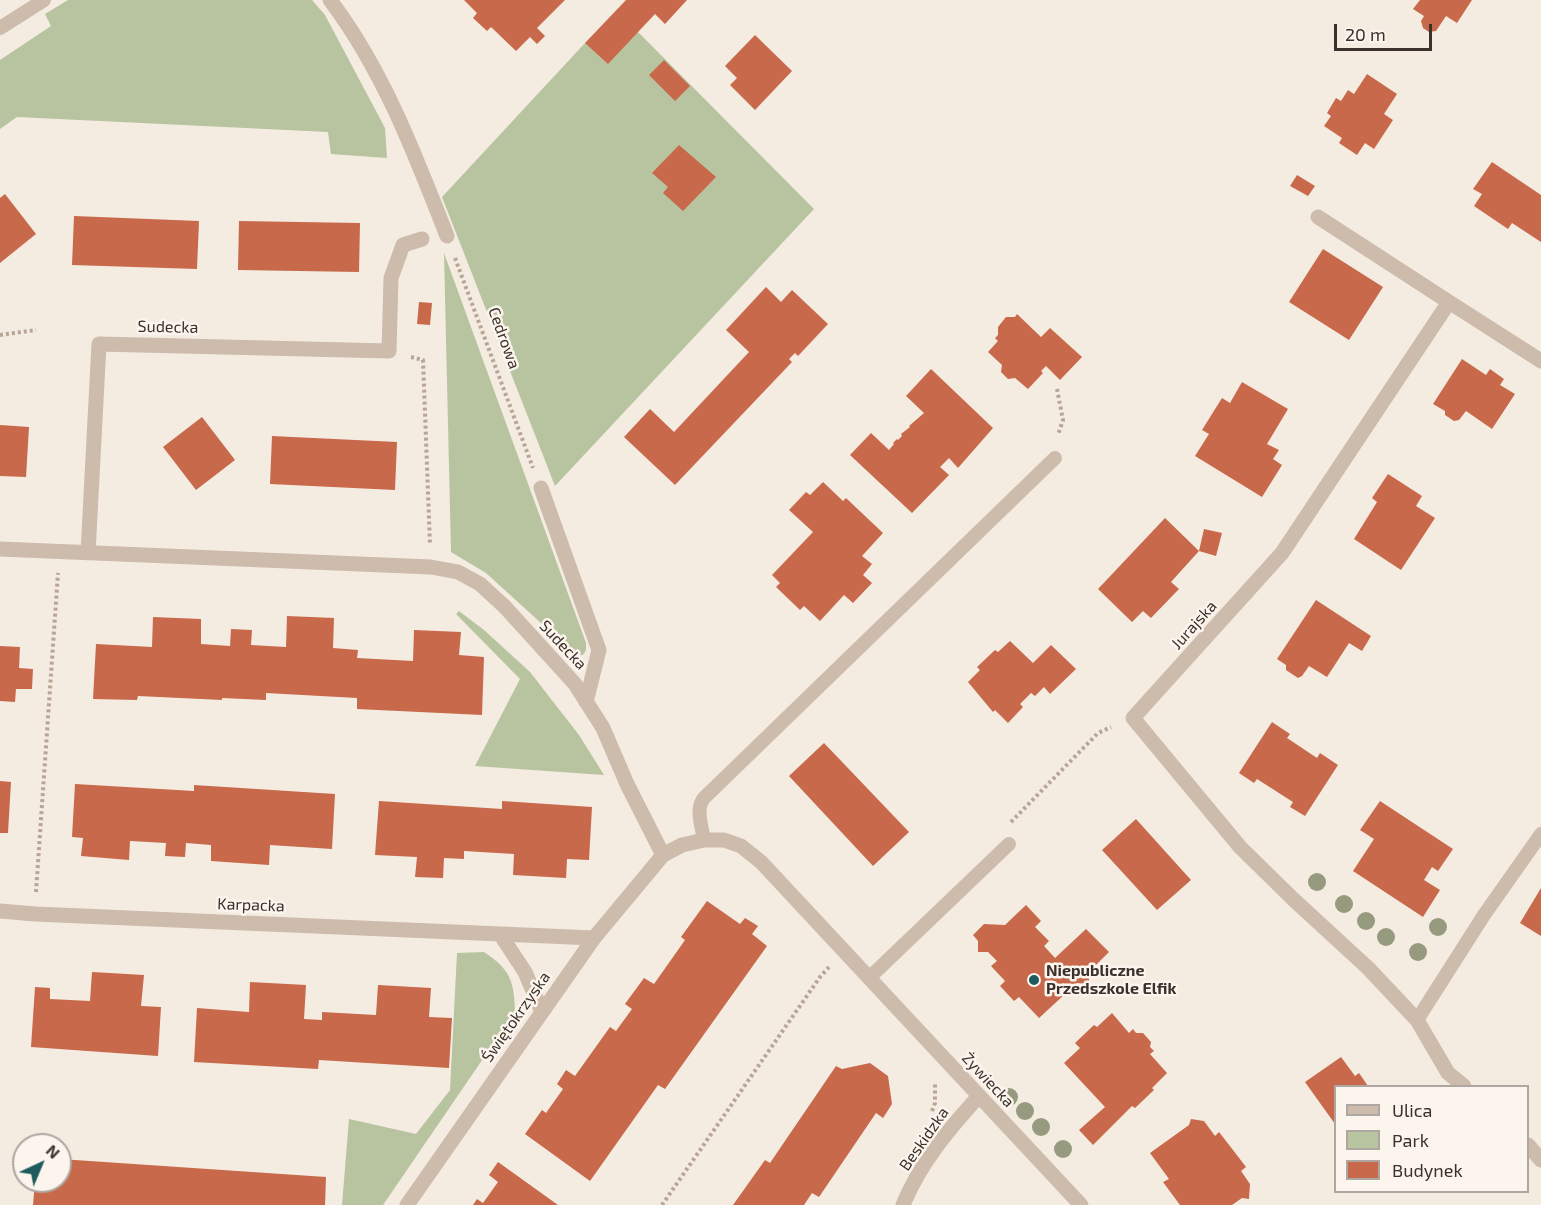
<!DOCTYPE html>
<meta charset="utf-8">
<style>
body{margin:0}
#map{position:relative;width:1541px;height:1205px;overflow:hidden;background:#f4ebe1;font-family:"Exo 2",sans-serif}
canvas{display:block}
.legend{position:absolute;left:1334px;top:1085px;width:195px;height:108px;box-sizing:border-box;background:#fbf5ee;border:2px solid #aea6a0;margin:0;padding:8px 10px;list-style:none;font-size:18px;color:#3b302b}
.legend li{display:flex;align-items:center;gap:12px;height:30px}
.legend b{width:30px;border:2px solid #aea6a0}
.north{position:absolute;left:12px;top:1133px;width:60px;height:60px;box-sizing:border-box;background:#fbf5ee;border:2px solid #aea6a0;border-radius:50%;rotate:44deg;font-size:16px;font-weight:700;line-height:24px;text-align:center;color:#3b302b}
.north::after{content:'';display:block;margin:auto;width:21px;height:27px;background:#1f5a5e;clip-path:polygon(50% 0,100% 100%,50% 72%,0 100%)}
.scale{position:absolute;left:1334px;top:24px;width:98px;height:27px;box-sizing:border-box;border:3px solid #3b302b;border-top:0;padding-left:8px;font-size:18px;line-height:21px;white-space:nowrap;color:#3b302b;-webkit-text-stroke:4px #fbf5ee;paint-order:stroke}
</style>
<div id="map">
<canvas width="1541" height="1205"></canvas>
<ul class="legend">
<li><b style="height:8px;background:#cdbbac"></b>Ulica</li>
<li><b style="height:16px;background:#b8c4a0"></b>Park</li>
<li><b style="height:16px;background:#c8694b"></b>Budynek</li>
</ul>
<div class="north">N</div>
<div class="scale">20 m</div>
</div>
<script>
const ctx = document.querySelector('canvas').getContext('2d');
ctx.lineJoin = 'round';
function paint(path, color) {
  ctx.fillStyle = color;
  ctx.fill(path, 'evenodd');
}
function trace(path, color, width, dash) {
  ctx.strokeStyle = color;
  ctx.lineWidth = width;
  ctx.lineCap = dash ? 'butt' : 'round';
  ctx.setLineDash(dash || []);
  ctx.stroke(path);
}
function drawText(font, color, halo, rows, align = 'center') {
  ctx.font = font + ' "Exo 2",sans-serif';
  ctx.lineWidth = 5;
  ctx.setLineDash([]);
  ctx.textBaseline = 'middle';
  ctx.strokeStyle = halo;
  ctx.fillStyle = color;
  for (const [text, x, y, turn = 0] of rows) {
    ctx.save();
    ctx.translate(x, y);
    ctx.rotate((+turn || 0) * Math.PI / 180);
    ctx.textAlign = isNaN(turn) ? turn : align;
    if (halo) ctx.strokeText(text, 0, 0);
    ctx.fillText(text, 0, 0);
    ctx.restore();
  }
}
const green = new Path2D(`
 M68,0H312L325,15L385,128L387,158L331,154L328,132L17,117L0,129V60L51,26L45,14Z
 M638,32L814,209L555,486L442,197L585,43Z
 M444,253L586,643V650L583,655L575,654L486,573L451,552Z
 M459,611L484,630L530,672L579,735L604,775L475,766L520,679L456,614Z
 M484,952C511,970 514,981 515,1012L383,1205H342L349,1119L416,1134L450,1090L457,953Z`);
const building = new Path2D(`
 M464,0H565L537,28L545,36L537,44L530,37L516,51L491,27L487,31L473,18L477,13Z
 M626,0H687L665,24L655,14L608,64L585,43Z
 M1420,0H1472L1457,23L1446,16L1436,31L1429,32L1423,28L1421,21L1424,16L1413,9Z
 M755,35L792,71L755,110L730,85L737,78L725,66Z
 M664,60L690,86L675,101L649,75Z
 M1367,74L1397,94L1384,114L1393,120L1374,149L1365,143L1357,155L1339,143L1342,138L1324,126L1331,116L1327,113L1336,98L1341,101L1348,90L1354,94Z
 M679,145L716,177L683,211L663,193L668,187L652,173Z
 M1492,162L1541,195V242L1512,223L1508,229L1474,206L1482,194L1473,189Z
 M1297,175L1315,186L1308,196L1290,186Z
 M5,194L36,234L0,263V198Z
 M74,216L199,221L197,269L72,265Z
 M239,221L360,223L359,272L238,270Z
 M1323,249L1383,287L1349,340L1289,302Z
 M766,287L781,302L792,290L828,324L798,356L795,353L789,359L792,362L675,485L624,437L650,409L674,432L749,352L726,330Z
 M419,302L432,303L430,325L417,324Z
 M1017,314L1041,337L1050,328L1082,357L1060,380L1046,366L1041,371L1043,373L1028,389L1015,378L1008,379L1001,372L1002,365L988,352L998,341L995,338L998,335V327L1006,317H1015Z
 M1462,359L1486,375L1490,369L1504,379L1500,385L1515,394L1492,429L1466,411L1459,420L1454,421L1445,415V411L1433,404Z
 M931,369L993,428L958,468L949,458L940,467L949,475L912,513L850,455L871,433L889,450L894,444L893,443L897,439L898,440L902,436L901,434L910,427L909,426L924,413L906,396Z
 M1242,382L1288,409L1267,444L1279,450L1273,459L1282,465L1262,497L1195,456L1209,434L1202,430L1222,398L1230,403Z
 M202,417L235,460L196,490L163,447Z
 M0,425L29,427L26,477L0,476Z
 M272,436L397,442L395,490L270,484Z
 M1388,474L1422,496L1416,506L1435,518L1401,570L1354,539L1377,502L1372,498Z
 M823,482L843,501L846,498L883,533L862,556L872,564L863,575L872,583L853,603L844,595L820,621L804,606L800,610L776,587L780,583L772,575L813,532L789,510L806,492L810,495Z
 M1165,518L1199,551L1171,582L1179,589L1151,618L1143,611L1132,622L1098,589Z
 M1204,529L1222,533L1216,556L1199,551Z
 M1316,600L1371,636L1362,651L1349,643L1327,677L1309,666L1302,676L1298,678L1286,670V665L1277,659Z
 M287,616L334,618L333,648L358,650L357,658L413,661L414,630L461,632L459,655L484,657L482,715L357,709V698L266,693V700L222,698V700L138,696L137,700L93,699L96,644L152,647L153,617L201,619V644L230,646L231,629L252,630L251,645L286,647Z
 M1010,641L1033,663L1051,645L1076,669L1050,694L1044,687L1035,696L1031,693L1020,704L1023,707L1008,723L995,710L993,712L968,682L980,670L977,667L995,650L998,652Z
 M0,646L20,647L19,668L33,669L32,689H16L15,702L0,701Z
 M1272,722L1290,734L1287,738L1317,758L1320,753L1338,765L1305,816L1290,807L1293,802L1257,779L1254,783L1239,773Z
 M824,743L909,832L873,866L789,776Z
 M0,781L11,782L8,833H0Z
 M75,784L194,791V785L335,794L332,849L270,845L269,865L211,861V845L186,843L185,857L165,856L166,843L130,841L129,860L81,856L83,838L72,837Z
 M379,801L502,809V801L592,807L589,860L567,859L566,878L513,875L514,854L464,851V859L444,858L443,878L415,877L417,857L375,855Z
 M1380,801L1453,849L1438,871L1432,867L1424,880L1440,890L1423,917L1353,871L1374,839L1360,830Z
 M1136,819L1191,880L1157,910L1102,850Z
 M1541,888V936L1520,923Z
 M707,901L740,924L745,918L758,926L752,934L767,946L665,1089L658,1085L590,1181L525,1134L542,1110L546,1113L563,1089L557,1084L566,1070L575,1076L610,1027L616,1031L632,1009L625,1004L644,978L654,984L685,940L681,937Z
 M1026,905L1041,921L1035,927L1049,941L1044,946L1055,958L1086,929L1109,952L1089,972V984L1077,983L1039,1018L1019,997L1014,1001L1000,986L1005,981L991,966L997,961L988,952H978V941L973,935L984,924L1005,925Z
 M92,972L144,975L141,1006L161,1007L158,1056L31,1047L35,987L50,988V999L90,1001Z
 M250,982L306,985L304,1019L322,1020V1012L376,1015L378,985L431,988L429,1017L452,1018L449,1068L319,1060L318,1069L194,1062L197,1008L249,1012Z
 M1112,1013L1129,1033L1133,1029L1136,1033H1143L1151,1042L1150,1047L1154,1051L1150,1054L1167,1073L1152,1088L1154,1090L1135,1108L1132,1106L1093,1145L1079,1130L1105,1107L1064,1063L1080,1048L1075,1043L1094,1025L1097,1027Z
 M1341,1057L1355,1076L1359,1073L1368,1086H1335V1124L1305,1082Z
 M870,1063L888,1076L892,1104L883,1118L876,1113L819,1197L812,1193L804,1205H733L765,1160L770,1163L836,1066L842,1069Z
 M1191,1119L1204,1121L1215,1136L1219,1132L1233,1150L1246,1167L1241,1171L1250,1184L1249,1199L1242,1198L1232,1205H1180L1163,1182L1169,1179L1150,1153L1189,1125Z
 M60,1159L326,1177L325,1205H33L35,1181H60Z
 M498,1162L558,1205H473L477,1199L483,1203L498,1182L489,1175Z`);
const path = new Path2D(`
 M455,258L533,468
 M0,335L36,330
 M411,357L423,360L430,545
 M1057,389L1063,420L1058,435
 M1011,822L1098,733L1111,727
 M36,892L58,573
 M932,1111L935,1103V1084
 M662,1205L820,977L829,967`);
const lane = new Path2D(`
 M0,28L44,0
 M704,840C702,827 695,809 704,798L1055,458
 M869,978L1009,844
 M1417,1020L1484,915L1541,834`);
const street = new Path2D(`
 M330,0C383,70 415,154 447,236
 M1318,217L1449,302
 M541,488L599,650L586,702
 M0,549L431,567L458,572L480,584L505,607L575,684L603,728L627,784L663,855
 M88,553L99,344L389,351L391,278L403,245L422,239
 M0,911L35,914L594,938
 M500,934L525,972L542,1012
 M1464,1086L1448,1073L1417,1020L1368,968L1293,899L1240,847L1133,718L1282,553L1449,302L1541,361
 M1528,1145L1541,1160
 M407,1205L594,938L663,855L682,845L704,840H724L741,846L761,862L1081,1205
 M903,1205C920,1163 949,1129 979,1096`);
const trees = [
 [1317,882],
 [1344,904],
 [1366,921],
 [1438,927],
 [1386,937],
 [1418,952],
 [1009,1097],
 [1025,1111],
 [1041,1127],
 [1063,1149]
];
const markers = [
 [1034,980,6,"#1f5a5e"]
];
const streetNames = [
 ["Sudecka",168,327,1],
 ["Cedrowa",504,338,70],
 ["Jurajska",1194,625,-48],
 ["Sudecka",563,645,47],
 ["Karpacka",251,905,2],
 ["Świętokrzyska",516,1017,-55],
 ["Żywiecka",988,1080,47],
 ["Beskidzka",924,1139,-55]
];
const poiNames = [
 ["Niepubliczne",1046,971],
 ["Przedszkole Elfik",1046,989]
];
paint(green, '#b8c4a0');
paint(building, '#c8694b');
trace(path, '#b9a596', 4, [3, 3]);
trace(lane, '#cdbbac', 14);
trace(street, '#cdbbac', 15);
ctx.fillStyle = '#969b7f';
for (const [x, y] of trees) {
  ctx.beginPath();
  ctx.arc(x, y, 9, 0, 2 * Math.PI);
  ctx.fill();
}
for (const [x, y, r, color] of markers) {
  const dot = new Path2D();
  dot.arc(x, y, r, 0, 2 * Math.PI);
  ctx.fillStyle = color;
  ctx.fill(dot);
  trace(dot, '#fbf5ee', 2);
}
drawText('16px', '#3b302b', '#fbf5ee', streetNames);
drawText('bold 16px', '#3b302b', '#fbf5ee', poiNames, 'left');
</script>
